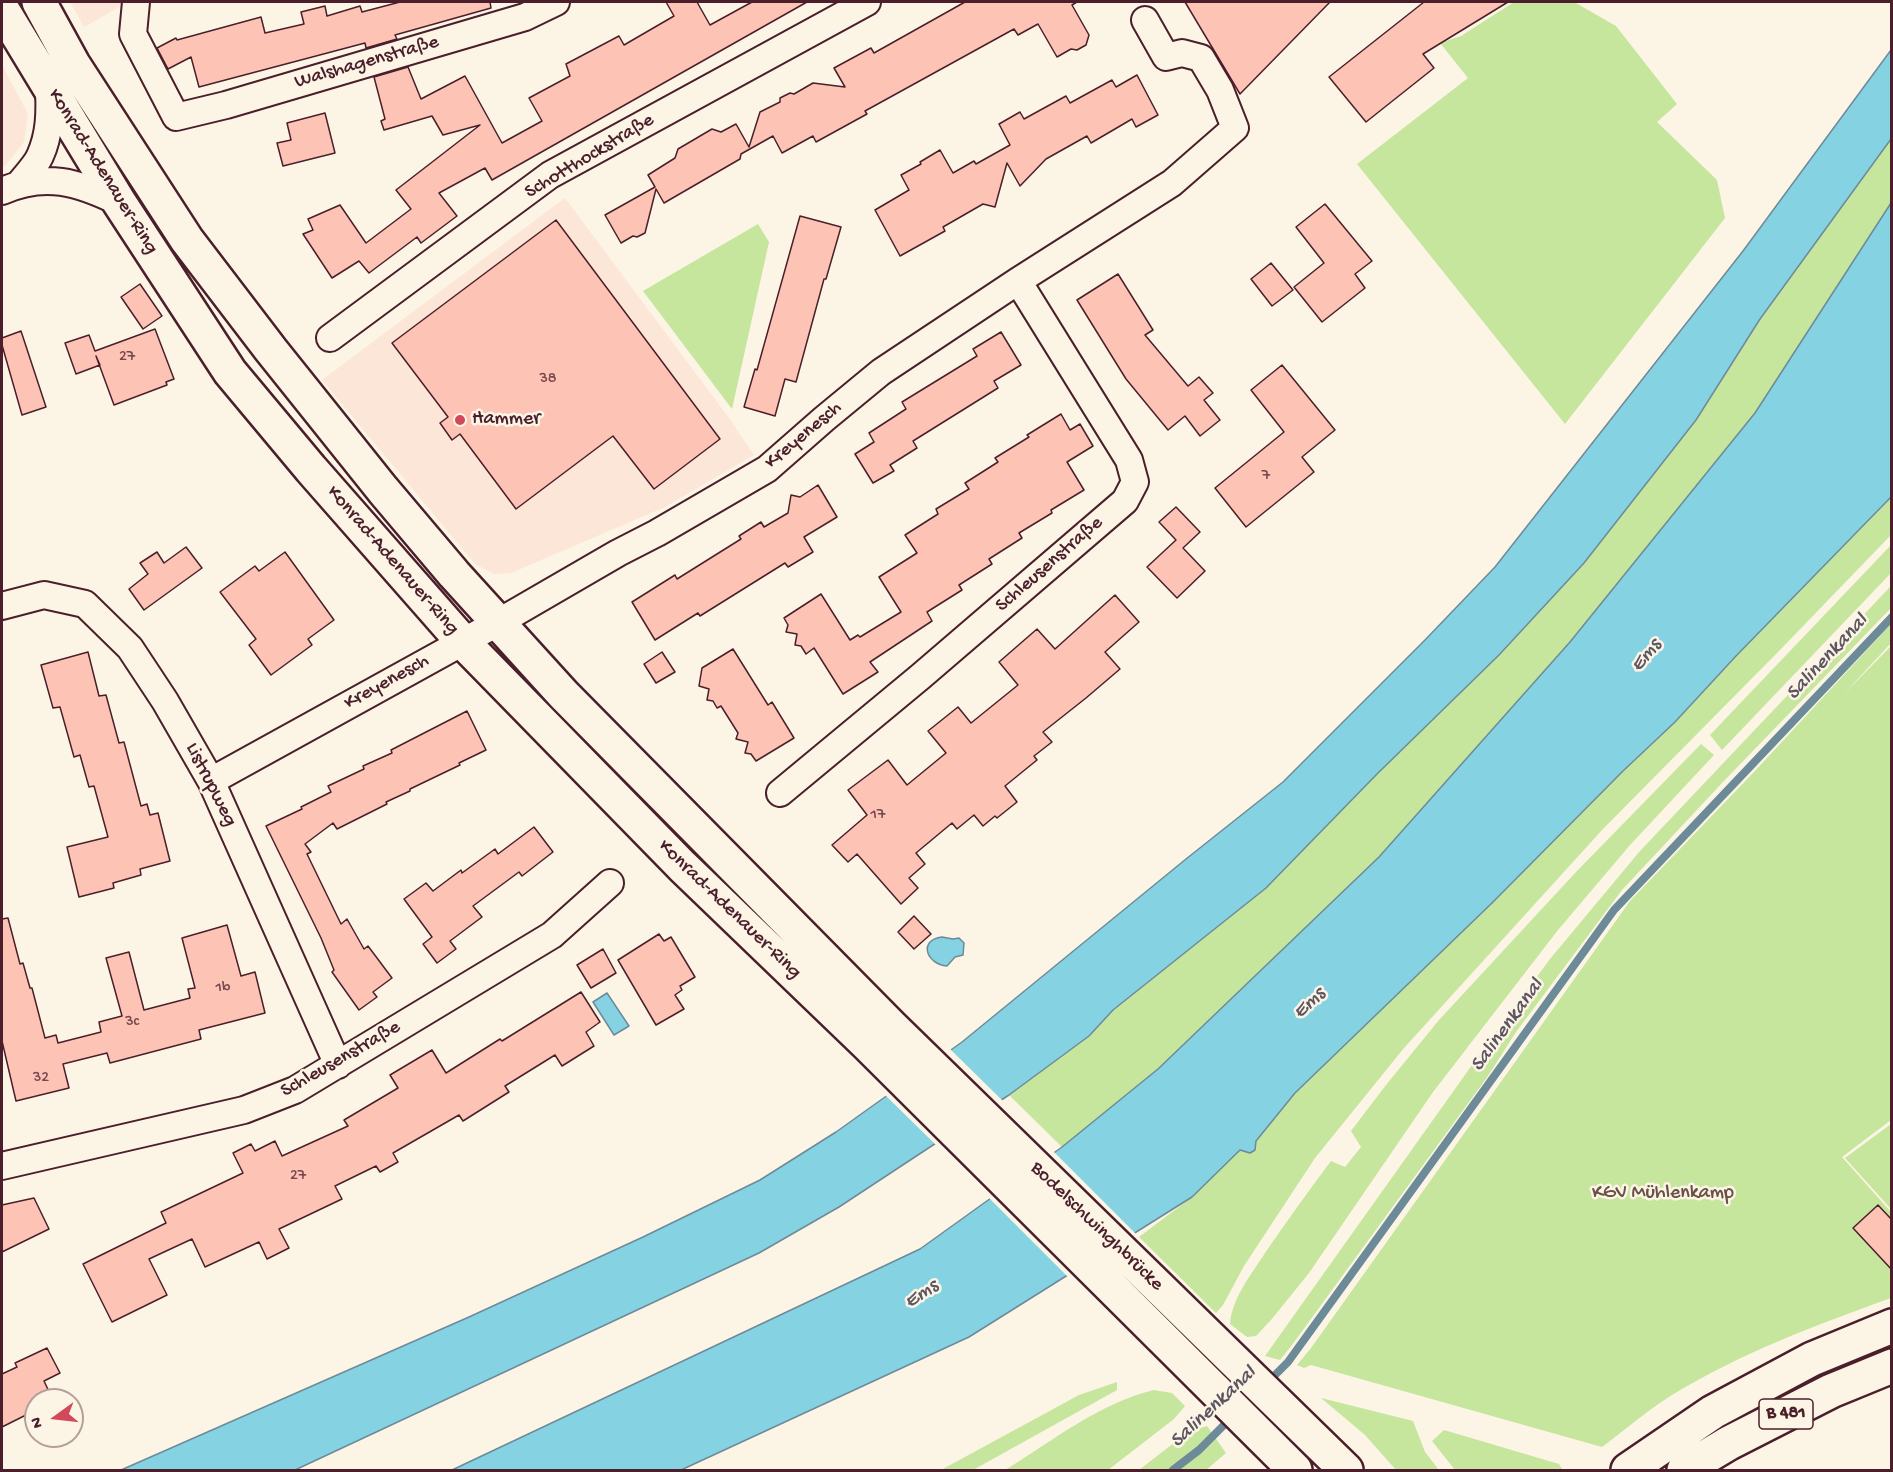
<!DOCTYPE html>
<meta charset="utf-8">
<style>
body{margin:0}
#map{position:relative;width:1893px;height:1472px;overflow:hidden;background:#fcf5e5;font-family:"Gochi Hand",sans-serif}
canvas{display:block}
.frame{position:absolute;inset:0;border:3px solid #4a1f2b;pointer-events:none}
.north{position:absolute;left:24px;top:1388px;width:60px;height:60px;box-sizing:border-box;background:#fcf5e5;border:2px solid #b59f9b;border-radius:50%;rotate:255deg;font-size:16px;font-weight:700;line-height:24px;text-align:center;color:#4a1f2b}
.north::after{content:'';display:block;margin:auto;width:21px;height:27px;background:#d1495b;clip-path:polygon(50% 0,100% 100%,50% 72%,0 100%)}
</style>
<div id="map">
<canvas width="1893" height="1472"></canvas>
<div class="frame"></div>
<div class="north">N</div>
</div>
<script>
const ctx = document.querySelector('canvas').getContext('2d');
ctx.lineJoin = 'round';
function paint(path, color) {
  ctx.fillStyle = color;
  ctx.fill(path, 'evenodd');
}
function trace(path, color, width, dash) {
  ctx.strokeStyle = color;
  ctx.lineWidth = width;
  ctx.lineCap = dash ? 'butt' : 'round';
  ctx.setLineDash(dash || []);
  ctx.stroke(path);
}
function drawText(font, color, halo, rows, align = 'center') {
  ctx.font = font + ' "Gochi Hand",sans-serif';
  ctx.lineWidth = 5;
  ctx.setLineDash([]);
  ctx.textBaseline = 'middle';
  ctx.strokeStyle = halo;
  ctx.fillStyle = color;
  for (const [text, x, y, turn = 0] of rows) {
    ctx.save();
    ctx.translate(x, y);
    ctx.rotate((+turn || 0) * Math.PI / 180);
    ctx.textAlign = isNaN(turn) ? turn : align;
    if (halo) ctx.strokeText(text, 0, 0);
    ctx.fillText(text, 0, 0);
    ctx.restore();
  }
}
const built = new Path2D(`
 M70,2H128L84,27Z
 M2,65L28,114L24,142L6,165L2,167Z
 M565,198L729,418L754,455L665,507L511,573L494,574L475,564L322,380Z`);
const green = new Path2D(`
 M1514,2H1574L1616,26L1677,104L1657,122L1717,180L1725,218L1565,424L1357,164L1468,78L1440,43L1461,36Z
 M1891,139V203L1755,413L1570,642L1380,857L1158,1069L1062,1147L1009,1095L1089,1036L1113,1010L1266,888L1377,774L1499,655L1584,563L1696,420L1760,319Z
 M758,224L769,242L732,409L643,291Z
 M1891,497V535L1779,651L1602,830L1404,1048L1315,1158L1244,1266L1223,1305L1216,1313L1139,1237L1192,1197L1240,1149L1250,1153L1256,1141L1295,1093L1492,903L1623,771L1675,722L1736,656Z
 M1891,545V573L1722,750L1710,735Z
 M1891,586V608L1722,783L1622,890L1516,1032L1488,1076L1292,1345L1280,1360L1265,1356L1482,1051L1550,959L1640,851Z
 M1891,624V643L1843,695L1891,646V1120L1842,1157L1891,1212V1298C1816,1325 1741,1353 1672,1395C1648,1410 1625,1430 1602,1447L1311,1365L1304,1368L1297,1365L1311,1348L1630,901L1754,772Z
 M1701,744L1714,755L1630,845L1558,930L1433,1092L1309,1273L1271,1320L1256,1336L1247,1337L1230,1324C1232,1298 1251,1275 1265,1253C1286,1222 1308,1192 1331,1161L1345,1167L1361,1147L1351,1131L1386,1085L1439,1020L1576,872Z
 M1891,1124V1209L1845,1158Z
 M1117,1382V1390L973,1470H941L1079,1395Z
 M1154,1390L1172,1393L1185,1406L1174,1419L1108,1470H1005C1053,1441 1099,1403 1154,1390Z
 M1321,1398L1413,1421L1425,1452L1439,1470H1396L1365,1435Z
 M1207,1426L1226,1453L1206,1470H1139L1188,1432Z
 M1444,1430L1559,1464L1563,1470H1455L1432,1441Z`);
const water = new Path2D(`
 M1891,50V139L1760,319L1696,420L1584,563L1499,655L1377,774L1266,888L1113,1010L1089,1036L1009,1095L839,1207L759,1253L295,1470H121L469,1317L643,1237L760,1180L836,1132L962,1042L1186,859L1283,782L1425,640L1495,567L1743,251Z
 M1891,203V497L1736,656L1675,722L1623,771L1492,903L1295,1093L1256,1141L1255,1150L1250,1153L1240,1150L1192,1197L969,1337L681,1470H452L920,1249L1062,1147L1158,1069L1379,857L1570,642L1755,413Z
 M942,937L953,939L959,938L964,943L963,955L955,957L947,966C926,964 918,940 942,937Z
 M607,993L629,1026L614,1035L593,1002Z`);
const pier = new Path2D(`
 M949,1048L1004,1102L937,1146L884,1094Z
 M1053,1151L1137,1235L1069,1278L988,1197Z`);
const stream = new Path2D(`
 M1266,1384L1288,1362L1614,910L1892,617
 M1173,1470L1199,1450L1232,1417`);
const building = new Path2D(`
 M400,2H490L491,8L395,35L397,39L366,48L365,43L199,87L191,57L168,69L157,48L176,38L177,40L261,17L265,33L304,24L301,12L325,6L327,16L360,6L362,12Z
 M666,2H697L710,25L752,2H807L492,180L485,168L439,193L457,216L421,243L417,237L369,273L359,261L332,278L303,234L313,230L308,219L340,205L366,243L411,209L396,190L480,125L443,135L432,116L384,130L381,121L385,119L374,77L408,67L421,99L465,76L502,143L542,121L529,98L570,76L566,64L619,36L624,45L674,16Z
 M965,2H1077L1072,5L1089,35L1086,45L1077,50L1071,49L1057,57L1038,24L1018,35L1014,29L865,111L867,114L816,142L813,136L782,153L773,136L741,154L740,159L664,203L656,189L645,233L637,237L633,236L621,243L605,215L655,187L648,175L675,158L678,149L712,129L721,132L736,124L749,147L760,112L780,102V98L790,93L794,94L813,83L845,87L834,68L871,48L874,53Z
 M1185,2H1330L1240,94Z
 M1424,2H1508L1423,54L1434,68L1366,122L1329,77Z
 M1137,75L1158,115L1136,127L1132,119L1091,143L1087,136L1046,159L1020,186L1007,163L995,207L983,204L943,227L945,231L900,256L875,210L909,190L901,175L921,164L920,162L940,150L953,173L974,161L976,164L1010,145L999,124L1020,112L1024,119L1066,96L1070,103L1112,80L1116,87Z
 M325,113L335,153L283,166L277,143L291,140L287,123Z
 M1325,204L1372,261L1355,274L1365,288L1322,322L1294,287L1324,263L1296,227Z
 M800,216L841,227L826,279H824L796,382L785,379L775,416L744,407L755,369L757,370Z
 M556,220L720,439L654,489L613,436L516,509L460,434L452,440L440,423L448,417L392,343Z
 M1271,263L1293,290L1272,306L1251,279Z
 M1118,274L1153,330L1145,335L1188,386L1199,377L1213,393L1204,400L1220,420L1200,436L1185,416L1168,430L1126,379L1077,300Z
 M140,284L162,316L143,329L121,297Z
 M155,329L174,379L166,382L167,385L114,405L96,356L100,365L76,374L65,343L89,335L95,351Z
 M21,331L46,407L22,415L2,345V338Z
 M1001,332L1021,365L994,381L998,388L913,441L917,448L890,465L894,471L873,483L855,454L874,442L869,433L906,409L902,402L977,356L973,349Z
 M1282,365L1335,430L1302,457L1314,472L1246,527L1215,488L1284,432L1251,390Z
 M1061,414L1070,430L1080,424L1093,446L1067,462L1084,490L1051,510L1052,513L1019,533L1022,538L989,559L992,564L959,585L962,590L927,612L932,621L870,662L878,672L843,694L814,648L806,654L801,646L795,645L797,634L786,632L788,625L784,618L821,594L850,640L858,635L860,637L901,612L879,577L917,553L905,535L938,514L936,509L969,489L965,483L998,462L995,458L1029,437L1027,435Z
 M818,485L837,517L804,537L813,552L788,567L785,563L700,616L698,613L655,640L632,602L675,575L677,579L741,539L739,536L761,522L764,527L788,513L791,495L800,497Z
 M1176,507L1200,532L1183,548L1205,571L1177,598L1147,567L1176,540L1159,522Z
 M186,547L202,568L144,610L129,589L148,574L140,563L157,552L164,563Z
 M285,552L334,620L308,639L312,645L271,675L249,645L256,639L220,592L255,566L259,571Z
 M1115,595L1139,622L1105,652L1120,669L1086,698L1043,732L1052,742L1034,756L1037,760L1005,786L1017,802L997,818L995,816L983,826L974,815L957,829L952,823L916,853L925,864L909,878L918,888L901,904L857,854L848,862L832,845L867,815L848,790L888,760L907,785L946,753L928,731L958,707L971,723L1018,685L999,662L1037,629L1055,649Z
 M733,649L768,705L772,702L794,738L756,761L751,754L745,753L748,742L736,739L738,733L721,706L717,708L713,701L707,700L709,689L699,686L702,668Z
 M88,652L99,696L106,695L119,743L124,742L141,806L147,804L150,815L158,813L170,861L140,869L141,875L113,883L114,888L79,897L67,847L108,837L94,786L89,787L80,755L74,757L60,707L53,708L41,665Z
 M662,652L675,672L656,683L644,664Z
 M467,711L486,750L459,763L460,765L410,789V791L386,802L387,804L337,829L333,823L305,844L311,852L307,854L341,924L347,919L364,949L368,946L392,978L373,992L377,997L359,1010L332,972L334,970L321,938L266,826L302,809L301,807L331,792L328,786L364,769L363,766L392,753L391,750Z
 M534,827L553,852L522,876L519,872L473,906L482,917L450,941L456,949L437,963L423,944L432,937L404,899L426,883L433,891L461,870L462,873L495,849L498,854Z
 M914,916L931,934L914,949L898,932Z
 M8,918L20,964L23,963L30,988H32L45,1038L56,1035L58,1043L101,1032L99,1022L122,1016L106,958L129,952L144,1010L190,998L188,989L195,988L182,938L227,925L241,976L255,972L265,1013L199,1030L201,1039L110,1063L107,1053L63,1064L69,1088L16,1101L2,1041V919Z
 M659,934L664,941L671,937L695,977L680,986L682,990L675,995L684,1009L656,1025L618,960Z
 M603,949L616,973L591,988L577,965Z
 M581,992L600,1022L586,1032L594,1046L562,1066L555,1055L505,1086L509,1092L463,1121L459,1115L393,1153L398,1162L380,1172L376,1166L335,1186L342,1199L279,1229L289,1248L267,1259L259,1242L205,1267L192,1239L149,1259L167,1295L112,1322L83,1264L166,1223L161,1212L243,1173L233,1153L251,1144L255,1151L275,1141L282,1156L348,1126L344,1120L398,1088L390,1075L432,1050L446,1073L500,1039L502,1041Z
 M34,1198L49,1229L2,1252V1205Z
 M1878,1205L1892,1220V1270L1853,1228Z
 M47,1348L60,1373L44,1381L53,1400H36V1410L2,1427V1374L17,1367L15,1363Z`);
const street = new Path2D(`
 M136,2L133,34L176,117L226,105L525,17L556,2
 M20,183C27,174 36,165 40,156C50,134 50,112 49,89
 M2,191C45,172 78,182 119,202
 M330,338L550,175L867,2
 M2,606L44,595L85,604L130,648L165,701L211,781L338,1065
 M211,781L499,622L618,553L657,533L767,469L824,419L881,372L1018,281L1172,183L1235,128L1220,90L1201,58L1182,53L1166,57L1145,20
 M780,793L920,677L1125,501L1135,482L1129,460L1018,281
 M2,1166L244,1110L295,1090L552,935L610,883`);
const secondary = new Path2D(`
 M39,2L73,64L187,240L271,350L383,490L454,574L563,694L891,1026L1346,1470
 M2,9L119,202L230,372L311,469L462,641L682,866L867,1044L1295,1470`);
const primary = new Path2D(`
 M1628,1470L1713,1412L1812,1359L1892,1326
 M1684,1470L1729,1443L1831,1391L1892,1366`);
const markers = [
 [460,420,6,"#d1495b"]
];
const numberNames = [
 ["27",127,358],
 ["38",548,380],
 ["7",1266,477],
 ["17",878,816],
 ["1b",223,989],
 ["3c",132,1023],
 ["32",41,1079],
 ["27",298,1177]
];
const shields = [
 [1786,1414,54]
];
const shieldNames = [
 ["B 481",1786,1414]
];
const streetNames = [
 ["Walshagenstraße",367,63,-16],
 ["Schotthockstraße",590,157,-31],
 ["Konrad-Adenauer-Ring",102,172,58],
 ["Kreyenesch",804,436,-40],
 ["Konrad-Adenauer-Ring",392,561,49],
 ["Schleusenstraße",1050,565,-41],
 ["Kreyenesch",387,683,-29],
 ["Listrupweg",210,785,63],
 ["Konrad-Adenauer-Ring",729,910,44],
 ["Schleusenstraße",341,1060,-30],
 ["Bodelschwinghbrücke",1096,1227,44]
];
const poiNames = [
 ["Hammer",472,420]
];
const parkNames = [
 ["KGV Mühlenkamp",1663,1194]
];
const waterNames = [
 ["Ems",1647,656,-51],
 ["Salinenkanal",1828,658,-47],
 ["Ems",1310,1004,-43],
 ["Salinenkanal",1508,1026,-54],
 ["Ems",922,1295,-34],
 ["Salinenkanal",1214,1408,-43]
];
paint(built, '#fce6d7');
paint(green, '#c6e59d');
paint(water, '#85d2e3');
trace(water, '#6d8a99', 1.5);
paint(pier, '#fcf5e5');
trace(stream, '#6d8a99', 8);
paint(building, '#fdc3b5');
trace(building, '#4a1f2b', 1.5);
trace(street, '#4a1f2b', 30);
trace(secondary, '#4a1f2b', 38);
trace(primary, '#4a1f2b', 38);
trace(street, '#fcf5e5', 26);
trace(secondary, '#fcf5e5', 33);
trace(primary, '#fcf5e5', 33);
for (const [x, y, r, color] of markers) {
  const dot = new Path2D();
  dot.arc(x, y, r, 0, 2 * Math.PI);
  ctx.fillStyle = color;
  ctx.fill(dot);
  trace(dot, '#fcf5e5', 2);
}
drawText('16px', '#77484e', null, numberNames);
for (const [x, y, w] of shields) {
  const box = new Path2D();
  box.roundRect(x - w / 2, y - 15, w, 30, 4.5);
  ctx.fillStyle = '#fcf5e5';
  ctx.fill(box);
  trace(box, '#4a1f2b', 1.5);
}
drawText('bold 18px', '#4a1f2b', null, shieldNames);
drawText('20px', '#4a1f2b', '#fcf5e5', streetNames);
drawText('20px', '#4a1f2b', '#fcf5e5', poiNames, 'left');
drawText('20px', '#695048', '#fcf5e5', parkNames);
drawText('italic 21px', '#5c5562', '#fcf5e5', waterNames);
</script>
